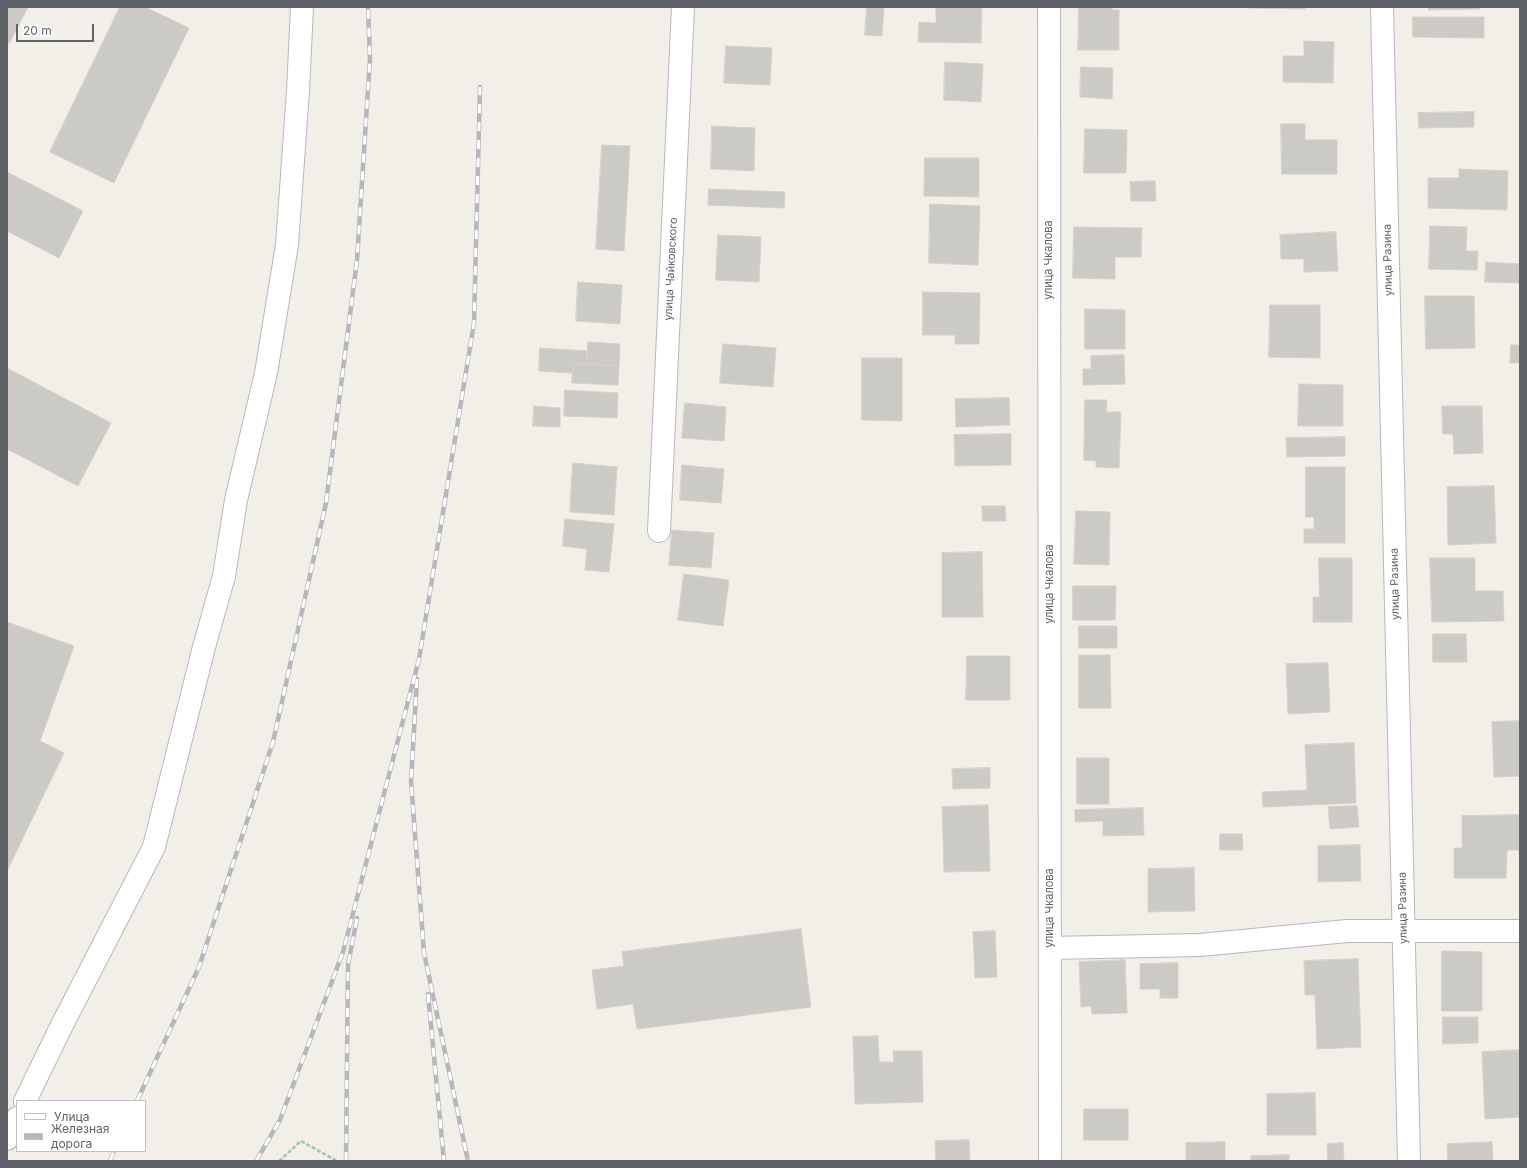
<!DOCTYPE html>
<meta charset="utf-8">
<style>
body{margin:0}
#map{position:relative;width:1527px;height:1168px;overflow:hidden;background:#f1efe8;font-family:Inter,sans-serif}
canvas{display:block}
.frame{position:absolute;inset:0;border:8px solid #5f6368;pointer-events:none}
.legend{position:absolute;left:16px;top:1100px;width:130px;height:52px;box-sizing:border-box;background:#fff;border:1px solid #bfc1c3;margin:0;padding:5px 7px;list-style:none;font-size:12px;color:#5f6368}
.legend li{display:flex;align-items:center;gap:8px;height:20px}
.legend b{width:20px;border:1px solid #bfc1c3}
.scale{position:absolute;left:16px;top:24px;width:78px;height:18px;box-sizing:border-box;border:2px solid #5f6368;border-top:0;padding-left:5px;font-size:12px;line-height:14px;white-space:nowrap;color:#5f6368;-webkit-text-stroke:3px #fff;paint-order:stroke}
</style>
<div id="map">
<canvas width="1527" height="1168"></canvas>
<div class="frame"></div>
<ul class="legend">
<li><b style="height:5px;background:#fff"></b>Улица</li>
<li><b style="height:5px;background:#b6b7b8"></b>Железная дорога</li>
</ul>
<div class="scale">20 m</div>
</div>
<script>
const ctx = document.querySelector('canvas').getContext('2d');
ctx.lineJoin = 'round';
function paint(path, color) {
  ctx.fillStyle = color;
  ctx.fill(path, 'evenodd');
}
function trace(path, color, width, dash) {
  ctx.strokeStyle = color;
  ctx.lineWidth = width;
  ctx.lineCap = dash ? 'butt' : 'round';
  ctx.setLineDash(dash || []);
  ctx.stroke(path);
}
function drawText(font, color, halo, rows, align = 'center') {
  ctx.font = font + ' Inter,sans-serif';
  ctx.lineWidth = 3;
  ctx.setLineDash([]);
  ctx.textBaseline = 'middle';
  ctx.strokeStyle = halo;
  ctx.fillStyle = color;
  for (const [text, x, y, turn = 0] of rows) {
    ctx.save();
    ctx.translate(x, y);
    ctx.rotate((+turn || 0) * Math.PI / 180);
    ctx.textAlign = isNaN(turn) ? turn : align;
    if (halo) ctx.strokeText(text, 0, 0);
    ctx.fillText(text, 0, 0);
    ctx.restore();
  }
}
const building = new Path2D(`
 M7,7H28L9,44L7,43Z
 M120,7H145L189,28L114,183L50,152Z
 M867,7H884L882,36L865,35Z
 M936,7H982L981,43L918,42L919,22L936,23Z
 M1079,7H1112V10H1119V50H1078Z
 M1248,7H1305V9L1248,8Z
 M1429,7H1480V9L1429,10Z
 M1413,17H1484V38L1413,37Z
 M1304,41L1334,42L1333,83L1283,82V56H1304Z
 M726,46L772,48L770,85L724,83Z
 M945,62L983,64L981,102L944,100Z
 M1081,67L1113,68L1112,99L1080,97Z
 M1474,112V127L1419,128L1418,113Z
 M1281,124H1305V140H1337V174H1282Z
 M712,126L755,128L754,171L711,169Z
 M1085,129L1127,130L1126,173H1084Z
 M602,145L630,146L624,251L596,249Z
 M925,158H979V197L924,196Z
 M1459,169L1508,171L1507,210L1428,208V178H1459Z
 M7,172L83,211L59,258L7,231Z
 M1155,181L1156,201H1131L1130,182Z
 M709,189L785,192L784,208L708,205Z
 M930,204L980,206L978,265L929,263Z
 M1430,226L1467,227L1466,251H1478L1477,270L1429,269Z
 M1074,227L1142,228L1141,257H1115V279L1073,278Z
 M1336,232L1338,271L1304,272V259H1281L1280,235Z
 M718,235L761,237L759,282L716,280Z
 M1486,262L1520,264V283L1485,282Z
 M578,282L622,285L620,324L576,321Z
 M923,292L980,293L979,344H955V335H923Z
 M1425,296H1474L1475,348L1426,349Z
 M1270,305H1320V358L1269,357Z
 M1085,309L1125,310V349H1085Z
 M588,342L620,344L619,366L587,364Z
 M723,344L776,348L773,387L720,383Z
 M1511,345H1520V363H1510Z
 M540,348L588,351L587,364L573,363V373L539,371Z
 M1124,355L1125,384L1083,385V369H1091V356Z
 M862,358H902V421L862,420Z
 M573,363L619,366L618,385L572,383Z
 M7,368L111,423L78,486L7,449Z
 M1299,384L1343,385V426H1298Z
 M565,390L618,393L617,418L564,416Z
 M1009,398L1010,425L956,427L955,399Z
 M1085,400H1107L1106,412H1121L1119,468L1096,467V461L1084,460Z
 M685,403L726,407L724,441L682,438Z
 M534,406L560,408V427L533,426Z
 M1442,406H1482L1483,453L1454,454L1453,434H1443Z
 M1011,434V465L955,466L954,435Z
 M1345,437V456L1287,457L1286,438Z
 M573,463L617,467L614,515L570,512Z
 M682,465L724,469L721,503L680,500Z
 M1306,467H1345V543H1304V529H1314V517H1306Z
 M1494,486L1496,543L1448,545L1447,487Z
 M982,506H1005L1006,521H983Z
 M1076,511L1110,512L1109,565L1074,564Z
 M565,519L614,524L609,572L585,570L587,549L563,546Z
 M672,530L714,533L711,568L669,565Z
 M982,552L983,617H942V553Z
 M1319,558H1352V622H1313V597H1319Z
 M1430,558H1475V591H1503L1504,621L1432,622Z
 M684,574L729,580L723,626L678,620Z
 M1073,586H1116L1115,620H1073Z
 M7,622L74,646L40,741L64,753L7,871Z
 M1079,626H1117V648H1079Z
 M1433,634H1466L1467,662H1433Z
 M1079,655H1110L1111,708H1079Z
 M967,656H1010V700H966Z
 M1328,663L1330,712L1288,714L1286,664Z
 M1520,721V776L1494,777L1492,722Z
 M1354,743L1356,803L1263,807L1262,792L1307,790L1305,745Z
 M1077,758H1109V804H1077Z
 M990,768V788L953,789L952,769Z
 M988,805L990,871L944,872L942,807Z
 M1357,806L1359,827L1330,829L1328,807Z
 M1143,808L1144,835L1103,836V821L1075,822V810Z
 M1520,815V850H1507L1506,878H1454V848H1462V816Z
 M1220,834H1242L1243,850H1220Z
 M1360,845L1361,881L1318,882V846Z
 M1194,868L1195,911L1148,912V869Z
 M801,929L811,1007L637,1029L633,1004L597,1009L592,970L624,966L622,952Z
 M995,931L997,977L975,978L973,932Z
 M1442,951L1482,952V1011H1442Z
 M1358,959L1361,1047L1317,1049L1315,995H1305L1304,961Z
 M1125,960L1127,1013L1092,1014L1091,1006L1081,1007L1079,962Z
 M1178,963V998H1160V989H1140V964Z
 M1443,1017H1478V1043L1443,1044Z
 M878,1036L879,1062H894L893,1051H922L923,1102L855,1104L853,1037Z
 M1520,1050V1117L1485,1119L1482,1052Z
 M1315,1093L1316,1135H1267V1094Z
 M1084,1109H1128V1140H1084Z
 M969,1140L970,1161H936L935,1141Z
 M1225,1142V1161H1186V1143Z
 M1492,1142L1493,1161H1448L1447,1144Z
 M1343,1143L1344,1161H1328L1327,1144Z
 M1289,1155V1161H1251V1156Z`);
const path = new Path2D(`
 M279,1161L301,1141L337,1161`);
const minor = new Path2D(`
 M1049,7L1050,1161
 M1382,7L1409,1161
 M659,531L683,7
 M1050,948L1200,945L1347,931H1520
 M25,1101L62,1025L154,847L204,647L224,576L236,500L266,373L287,245L298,91L302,7
 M7,1139L17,1118`);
const rail = new Path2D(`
 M417,679L411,781L424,953L468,1161
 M428,994L444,1161
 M137,1101L199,967L273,742L326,503L357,260L370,58L368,7
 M110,1161L114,1151
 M256,1161L280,1120L343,952L419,659L474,323L480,87
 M346,1161L348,965L357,918`);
const streetNames = [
 ["улица Чкалова",1049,260,-90],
 ["улица Разина",1388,260,-91],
 ["улица Чайковского",671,269,-87],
 ["улица Чкалова",1050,584,-90],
 ["улица Разина",1395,584,-91],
 ["улица Чкалова",1050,908,-90],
 ["улица Разина",1403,908,-91]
];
paint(building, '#cccac5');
trace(building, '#d6d1c6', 1);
trace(minor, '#b5b8bc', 24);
trace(path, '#9cc7a9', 2.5, [4, 2]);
trace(minor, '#fff', 22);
trace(rail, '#b6b7b8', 4.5);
trace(rail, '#fff', 3, [9]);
drawText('11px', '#5f6368', '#fff', streetNames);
</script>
